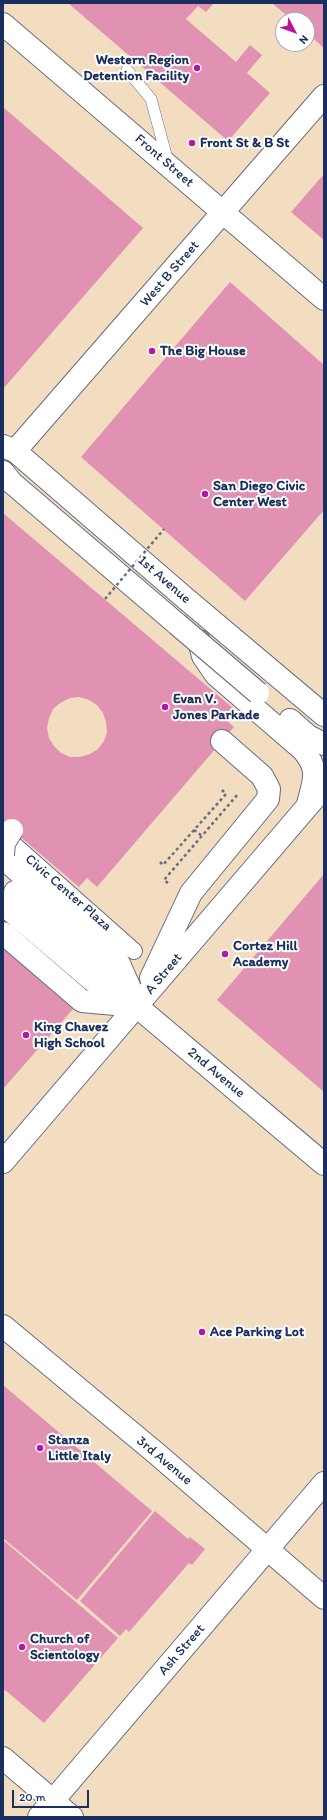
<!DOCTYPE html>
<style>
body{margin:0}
#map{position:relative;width:327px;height:1820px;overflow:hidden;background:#f3ddc0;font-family:Itim,sans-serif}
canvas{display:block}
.frame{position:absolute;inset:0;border:4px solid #1b2f5e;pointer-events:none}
.north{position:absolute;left:275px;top:12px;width:40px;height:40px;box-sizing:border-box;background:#fff;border:1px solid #a4acbf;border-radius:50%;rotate:131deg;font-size:11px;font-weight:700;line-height:16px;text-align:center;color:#1b2f5e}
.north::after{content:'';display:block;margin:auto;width:14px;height:18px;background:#b5179e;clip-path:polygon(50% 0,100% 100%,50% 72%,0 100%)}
.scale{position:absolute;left:12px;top:1790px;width:77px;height:18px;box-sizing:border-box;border:2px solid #1b2f5e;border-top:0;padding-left:5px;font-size:12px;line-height:14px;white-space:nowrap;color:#1b2f5e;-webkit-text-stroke:3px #fff;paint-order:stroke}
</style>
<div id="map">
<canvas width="327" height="1820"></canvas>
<div class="frame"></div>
<div class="north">N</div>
<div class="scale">20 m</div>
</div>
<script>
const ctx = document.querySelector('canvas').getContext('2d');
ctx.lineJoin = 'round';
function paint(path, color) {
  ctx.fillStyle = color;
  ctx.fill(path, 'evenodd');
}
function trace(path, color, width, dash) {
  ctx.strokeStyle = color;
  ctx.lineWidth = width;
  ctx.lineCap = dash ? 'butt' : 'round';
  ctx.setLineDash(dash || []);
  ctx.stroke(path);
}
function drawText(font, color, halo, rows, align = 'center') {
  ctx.font = font + ' Itim,sans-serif';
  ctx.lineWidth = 4;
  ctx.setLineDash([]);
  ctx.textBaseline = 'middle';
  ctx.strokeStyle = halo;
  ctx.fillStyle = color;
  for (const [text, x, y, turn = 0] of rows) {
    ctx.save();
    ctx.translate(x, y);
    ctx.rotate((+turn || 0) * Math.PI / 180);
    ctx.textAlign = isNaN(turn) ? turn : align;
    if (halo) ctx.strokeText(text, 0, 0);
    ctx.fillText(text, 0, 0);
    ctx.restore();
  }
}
const building = new Path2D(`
 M68,3H214L206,12L198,6L186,19L236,62L250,45L262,55L247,73L270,93L228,141Z
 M272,3H324V48L307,33V20H292Z
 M3,107L143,228L3,389Z
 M324,174V240L291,212Z
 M230,282L324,365V510L245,601L81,457Z
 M3,513L234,709L225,719L234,727L97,887L87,878L79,887L3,822ZM79,697L89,700L97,705L103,713L106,722L107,732L104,741L98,749L90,754L80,757H70L61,753L54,746L49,738L47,728L49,718L53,709L60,703L70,698Z
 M324,874V1092L217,1000Z
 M3,947L73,1009L3,1089Z
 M3,1385L152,1511L77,1600L3,1538Z
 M155,1511L188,1539L190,1537L205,1549L192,1565L189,1563L129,1632L126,1629L120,1636L80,1601Z
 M3,1540L118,1638L44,1723L5,1690L3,1692Z`);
const path = new Path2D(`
 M194,830L202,836
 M160,862L163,865L226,794L222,790
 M168,883L164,880L238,794`);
const service = new Path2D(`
 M127,70L151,99L168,162`);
const pedestrian = new Path2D(`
 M3,835L134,951`);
const tertiary = new Path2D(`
 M15,451L324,96
 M3,858L116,957L136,1002
 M15,892L104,968L108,982
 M4,905L92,980L108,982
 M3,933L82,1001L137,1006
 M108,982L324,1164
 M3,1326L157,1454L324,1598`);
const secondary = new Path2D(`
 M3,24L324,299
 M3,446L15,451L185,598L324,715
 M3,472L12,483L177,624
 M199,641L203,656L216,675L303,750C320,770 314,780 308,804
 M290,720L308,736L324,744
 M151,978L191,893L268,799L269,789L262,776L222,741
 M3,1162L324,787
 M3,1758L72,1817
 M39,1817L324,1483`);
const pathBridge = new Path2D(`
 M105,599L164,529`);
const tertiaryBridge = new Path2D(`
 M3,855L4,843L12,830`);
const secondaryBridge = new Path2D(`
 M177,624L258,693`);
const markers = [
 [197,68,4,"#b5179e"],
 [192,143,4,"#b5179e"],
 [152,351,4,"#b5179e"],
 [205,494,4,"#b5179e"],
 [165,707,4,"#b5179e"],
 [225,954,4,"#b5179e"],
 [26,1035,4,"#b5179e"],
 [202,1332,4,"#b5179e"],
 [40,1448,4,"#b5179e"],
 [22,1647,4,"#b5179e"]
];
const poiNames = [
 ["Western Region",189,60,"right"],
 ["Detention Facility",189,76,"right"],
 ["Front St & B St",200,143],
 ["The Big House",160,351],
 ["San Diego Civic",213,486],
 ["Center West",213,502],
 ["Evan V.",173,699],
 ["Jones Parkade",173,715],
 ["Cortez Hill",233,946],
 ["Academy",233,962],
 ["King Chavez",34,1027],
 ["High School",34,1043],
 ["Ace Parking Lot",210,1332],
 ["Stanza",48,1440],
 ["Little Italy",48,1456],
 ["Church of",30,1639],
 ["Scientology",30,1655]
];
const streetNames = [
 ["Front Street",164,161,41],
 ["West B Street",170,274,-49],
 ["1st Avenue",164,580,41],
 ["Civic Center Plaza",68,893,41],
 ["A Street",164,974,-50],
 ["2nd Avenue",216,1073,40],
 ["3rd Avenue",164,1461,40],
 ["Ash Street",182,1650,-49]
];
paint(building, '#e191b2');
trace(service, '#676c80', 12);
trace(pedestrian, '#676c80', 18);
trace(tertiary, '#676c80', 24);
trace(secondary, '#676c80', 24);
trace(path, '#676c80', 2.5, [3, 3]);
trace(service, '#fff', 11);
trace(pedestrian, '#fff', 16);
trace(tertiary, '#fff', 22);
trace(secondary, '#fff', 22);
trace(tertiaryBridge, '#676c80', 24, []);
trace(secondaryBridge, '#676c80', 24, []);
trace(pathBridge, '#676c80', 2.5, [3, 3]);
trace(tertiaryBridge, '#fff', 22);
trace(secondaryBridge, '#fff', 22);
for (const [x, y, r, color] of markers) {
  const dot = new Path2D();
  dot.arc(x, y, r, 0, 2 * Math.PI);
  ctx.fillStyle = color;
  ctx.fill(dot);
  trace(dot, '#fff', 1.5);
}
drawText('bold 14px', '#1b2f5e', '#fff', poiNames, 'left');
drawText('14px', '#1b2f5e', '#fff', streetNames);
</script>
